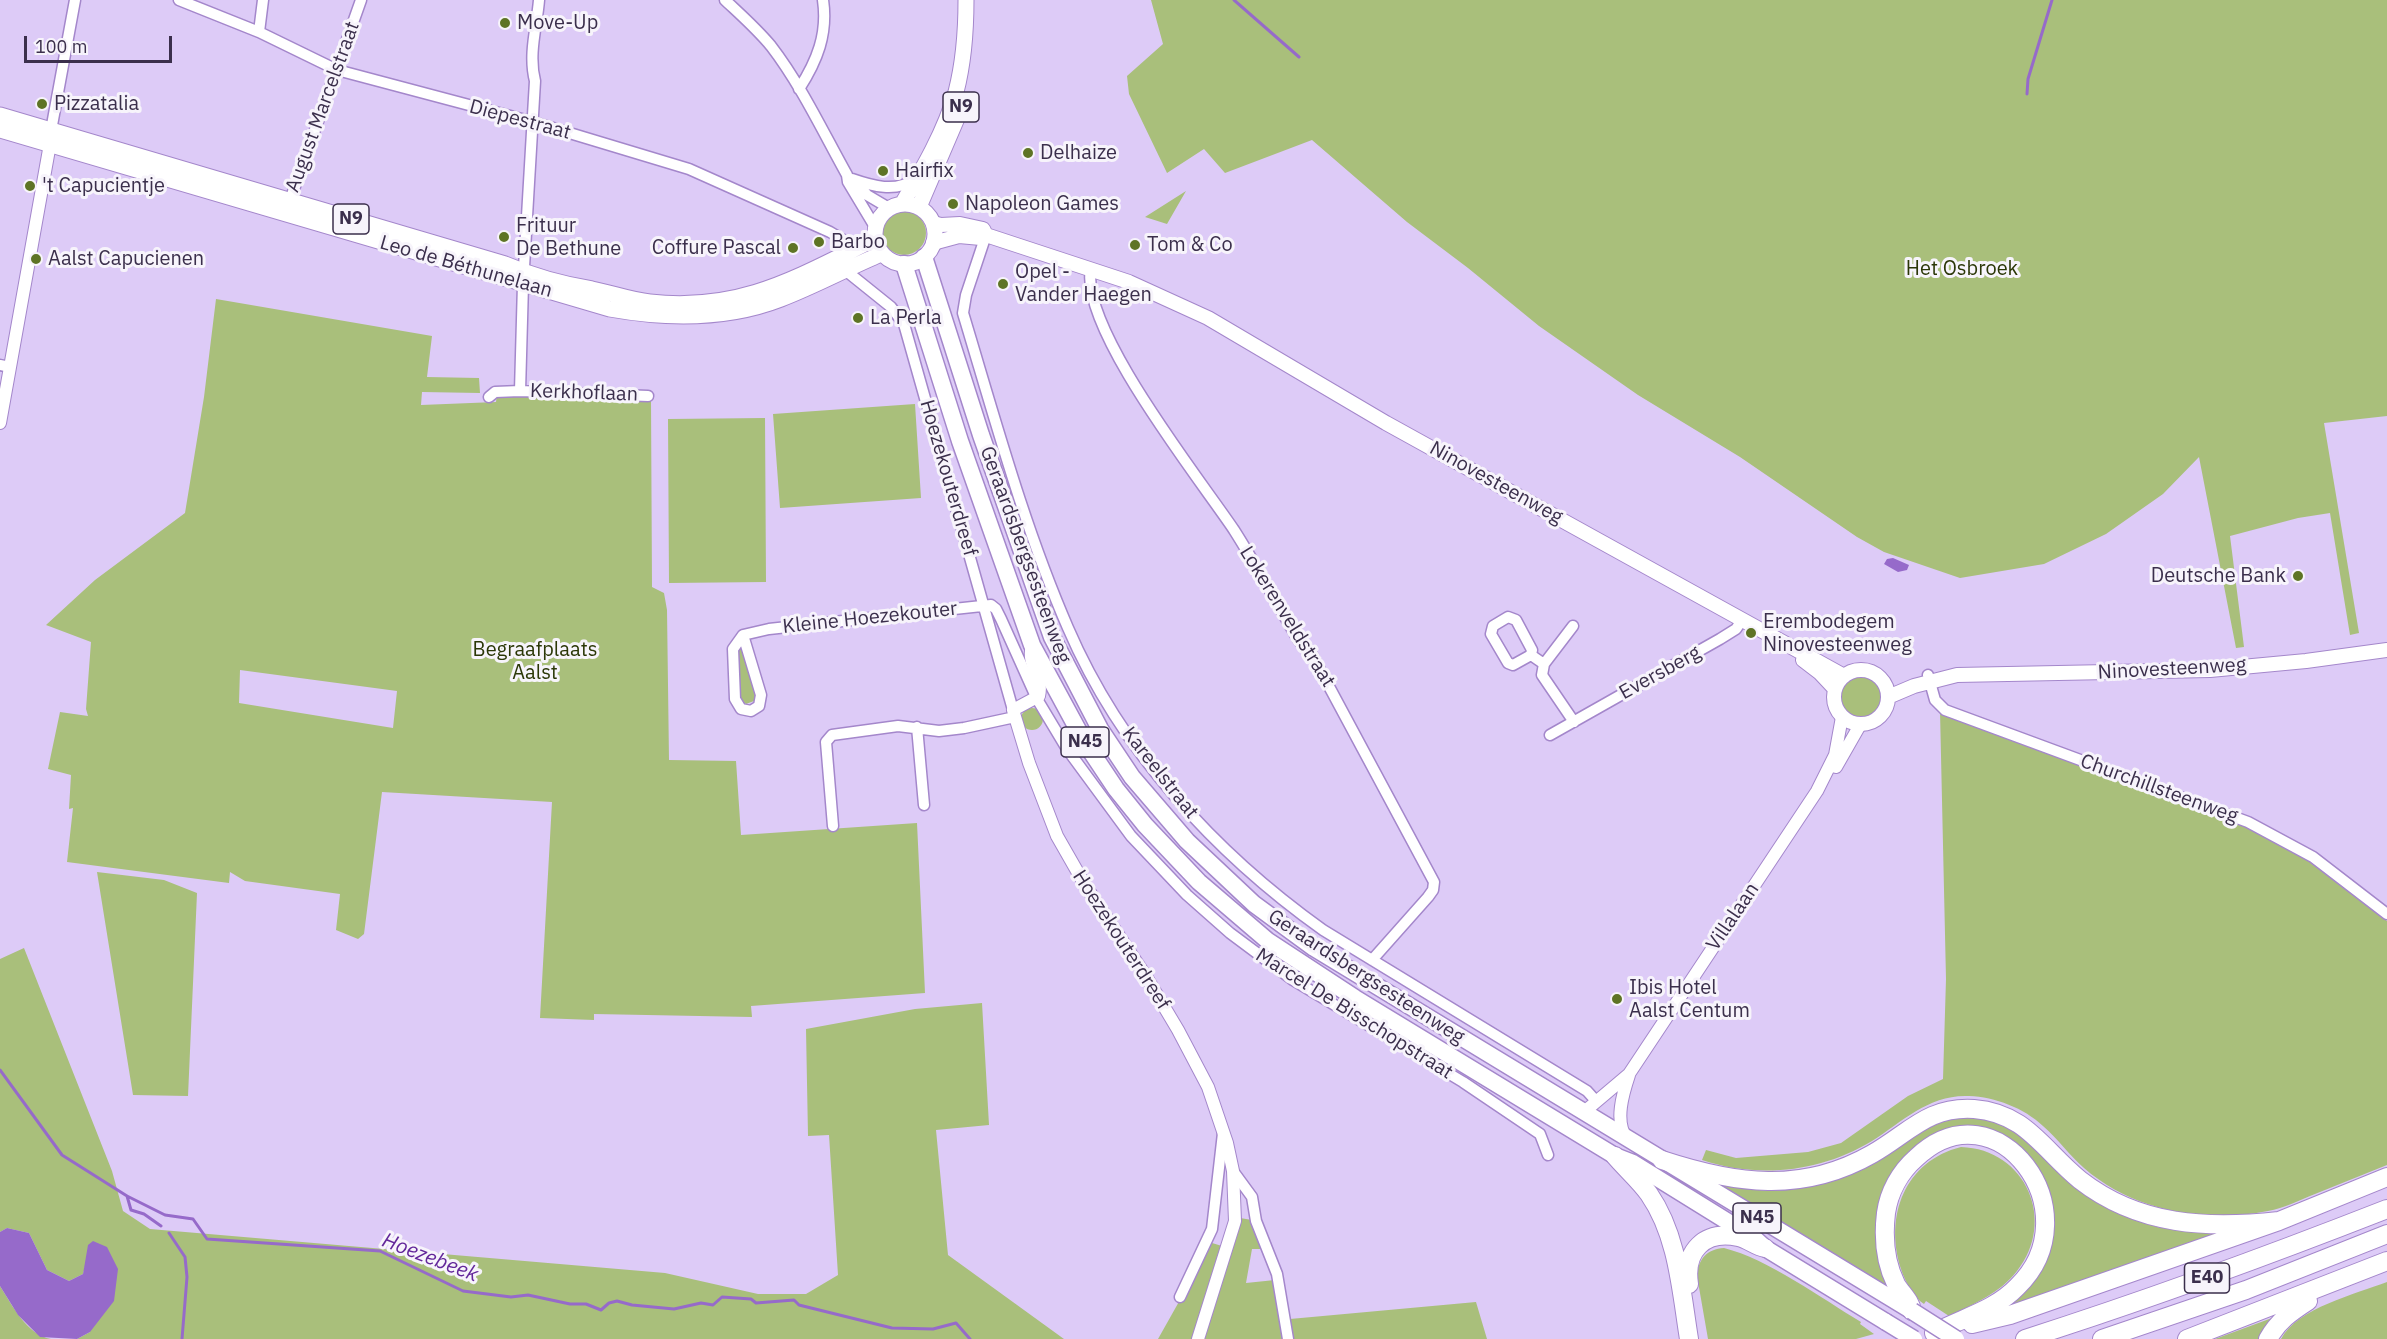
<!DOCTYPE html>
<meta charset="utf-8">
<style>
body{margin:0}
#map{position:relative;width:2387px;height:1339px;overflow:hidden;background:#ddcbf7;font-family:"IBM Plex Sans",sans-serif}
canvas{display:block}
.scale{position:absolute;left:24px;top:36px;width:148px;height:27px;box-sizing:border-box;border:3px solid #3b2f4c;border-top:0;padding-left:8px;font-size:18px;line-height:21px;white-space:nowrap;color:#3b2f4c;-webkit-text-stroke:4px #f7f4fb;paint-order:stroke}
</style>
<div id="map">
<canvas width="2387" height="1339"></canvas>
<div class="scale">100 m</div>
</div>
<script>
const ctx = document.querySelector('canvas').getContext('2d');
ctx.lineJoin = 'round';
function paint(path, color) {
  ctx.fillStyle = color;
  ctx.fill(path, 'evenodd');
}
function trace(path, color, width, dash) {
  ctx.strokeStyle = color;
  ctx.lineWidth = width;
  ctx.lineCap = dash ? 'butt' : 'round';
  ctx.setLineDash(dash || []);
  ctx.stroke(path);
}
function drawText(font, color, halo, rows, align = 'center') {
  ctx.font = font + ' "IBM Plex Sans",sans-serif';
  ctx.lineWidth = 6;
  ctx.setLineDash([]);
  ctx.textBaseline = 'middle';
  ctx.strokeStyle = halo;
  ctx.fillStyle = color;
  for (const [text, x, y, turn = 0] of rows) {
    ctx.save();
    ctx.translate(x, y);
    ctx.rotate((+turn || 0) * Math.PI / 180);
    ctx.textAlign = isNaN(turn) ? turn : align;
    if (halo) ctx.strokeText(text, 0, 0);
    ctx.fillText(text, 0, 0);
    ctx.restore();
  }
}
const green = new Path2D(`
 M1151,0H2387V416L2324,423L2359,633L2350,635L2330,513L2298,518L2230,536L2244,647L2236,648L2199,457L2163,494L2106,534L2044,564L1960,578L1884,552L1857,537L1740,457L1638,395L1539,326L1468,268L1407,222L1312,140L1225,173L1204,149L1167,173L1129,94L1127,76L1163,44Z
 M1186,191L1167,224L1145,217Z
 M882 233a22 22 0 1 1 44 0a22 22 0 1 1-44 0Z
 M216,299L432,336L427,377L479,378L480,393L422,392L421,405L496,402L497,394L651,401L652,587L664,593L667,610L669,760L736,761L741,835L917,823L925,993L751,1006L752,1017L594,1014V1020L540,1018L552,802L382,792L364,934L358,939L336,930L340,894L245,881L230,872L229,883L67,862L73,808L69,809L71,775L48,769L60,712L88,716L86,709L91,642L46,625L95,580L185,513L204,397ZM240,670L397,691L393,728L239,703Z
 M915,404L921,498L780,508L773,414Z
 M765,418L766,582L669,583L668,419Z
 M741,647L758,696L754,701L746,704L739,700L738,652Z
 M1839 697a21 21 0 1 1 42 0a21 21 0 1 1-42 0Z
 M1021 719a11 11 0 1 1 22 0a11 11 0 1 1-22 0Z
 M1940,711L1960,721L2246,826L2310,861L2387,921V1165C2363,1175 2339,1184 2315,1194C2300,1200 2284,1208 2268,1211C2206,1224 2133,1211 2084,1168C2069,1155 2058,1139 2043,1126C2024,1108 1995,1097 1969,1096C1930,1094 1903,1121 1872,1141C1821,1172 1759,1179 1702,1160L1706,1150L1736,1158L1808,1152L1841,1143L1908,1096L1943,1079L1946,979Z
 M97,872L164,880L197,893L188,1096L133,1095Z
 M24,948L112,1171L123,1211L150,1229L665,1273L758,1294H806L838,1275L829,1135L808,1136L806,1029L915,1009L982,1003L989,1125L936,1130L948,1255L1064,1339H77L90,1332L88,1255L83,1274L69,1281L47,1270L29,1233L7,1228L0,1232V959Z
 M1982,1117L2018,1131L2115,1211L2157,1227L2181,1231L2227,1235L2000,1310L2024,1290L2048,1194L2042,1177L2026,1154L1939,1134L1929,1139L1914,1149L1876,1243L1879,1264L1889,1282L1884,1286L1718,1186L1720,1183C1768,1198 1827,1190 1871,1164C1892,1151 1926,1122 1950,1118C1960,1116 1972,1117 1982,1117Z
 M1961,1147C2026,1149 2057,1221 2017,1271C2000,1293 1974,1304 1949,1316L1926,1301L1924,1304C1913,1297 1905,1281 1901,1269C1884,1216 1905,1161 1961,1147Z
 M1240,1218L1252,1220L1262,1249H1252L1246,1283L1275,1280L1285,1339H1203L1237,1236Z
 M1212,1243L1222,1246L1192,1339H1158Z
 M1724,1248C1768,1259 1821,1298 1861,1322L1860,1324L1874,1334L1856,1339H1708L1697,1276C1698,1259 1707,1249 1724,1248Z
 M2387,1282V1339H2281C2297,1308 2356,1294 2387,1282Z
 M0,1286C12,1305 27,1335 51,1339H0Z
 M1476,1302L1487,1339H1292L1290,1319Z
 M2272,1318L2259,1339H2215Z`);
const water = new Path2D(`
 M1893,558L1909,565L1907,570L1898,572L1884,564L1887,559Z
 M7,1228L29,1233L47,1270L69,1281L83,1274L88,1245L93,1241L107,1247L118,1269L114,1301L90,1332L77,1339L40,1337L18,1315L0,1286V1232Z`);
const stream = new Path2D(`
 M1234,0L1299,57
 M2027,94L2028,79L2052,0
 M0,1070L62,1155L127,1196L165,1215L193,1219L207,1239L380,1251L463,1291L511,1297L528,1295L570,1304H586L601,1310L609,1303L617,1301L632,1305L674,1309L701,1303L713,1305L722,1297L751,1299L756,1303L794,1300L799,1305L892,1328L933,1329L956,1323L970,1339
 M127,1196L131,1210L144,1214L161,1226
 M169,1233L185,1257L187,1277L182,1339`);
const minor = new Path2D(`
 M179,0L259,32L337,70L533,122L689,169L830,232L857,248
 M725,0C741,15 757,29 771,46C801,85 823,132 847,175L848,182L875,227
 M259,32L263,0
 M799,89C817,61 828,34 823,0
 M50,136L75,0
 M852,179C872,186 896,193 915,179
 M854,181L867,195L889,208
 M288,206L361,0
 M986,235L966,295L963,313C995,419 1024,527 1068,628C1121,751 1215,853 1323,930L1587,1091L1596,1101
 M1091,269C1079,327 1199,478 1234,530C1257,566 1277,604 1299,641L1310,651L1434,882L1433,890L1428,897L1372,960
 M845,270L891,307L904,324L1013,710
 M0,365L10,367
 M520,391L523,284L535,81C528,54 537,26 539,0
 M489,397L495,392L520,391L648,396
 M1573,626L1544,664L1542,675L1574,722
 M743,635L761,695L759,706L751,711L741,709L735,699L733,649L743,635L769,629L991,605L996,609L1001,619L1037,699L1067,749L1131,836L1187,895L1230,933L1293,980L1463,1082L1540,1134L1548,1155
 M1531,655L1513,665L1508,663L1491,634L1493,626L1508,617L1516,620L1532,650L1531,655L1544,664
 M1928,675L1935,700L1945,710L2248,822L2313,857L2387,914
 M917,727L924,805
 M1550,735L1720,639L1736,629L1742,620
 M833,826L826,742L832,735L898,726L939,731L964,728L1015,717
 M1233,1171L1252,1197L1256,1221L1277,1274L1288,1339
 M1180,1297L1212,1229L1223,1133`);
const tertiary = new Path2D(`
 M0,423L50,144
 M1032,645C1026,666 1044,675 1039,696L1013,710L1029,763L1057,836L1085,885L1147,978L1178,1030L1208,1087L1227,1143L1233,1171L1235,1221L1198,1339
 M1836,767L1860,725
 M1584,1112L1629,1074L1817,791L1835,755L1842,717
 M1627,1139C1614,1122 1623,1093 1629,1075`);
const secondary = new Path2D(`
 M933,223L941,225L960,224L983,229L986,235L1129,282L1208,318L1386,423L1844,676
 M933,243L959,236L981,238L986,235
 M1803,660L1820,673L1835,689
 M1834 697a27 27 0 1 1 54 0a27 27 0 1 1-54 0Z
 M1888,697L1914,686L1957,675L2210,670L2306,661L2387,650`);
const primary = new Path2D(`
 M0,115L505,264C533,276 562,284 592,289C612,293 630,300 650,302C741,312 797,277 875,239
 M0,130L610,309C666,319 727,320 781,299C815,286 848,268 881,254
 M875 234a30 30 0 1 1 60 0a30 30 0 1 1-60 0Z
 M902,204C923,169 945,131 956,92C964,61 966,31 966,0
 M919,207L958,116`);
const trunk = new Path2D(`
 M924,257L981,435L1052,637L1100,729L1132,777L1187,841L1254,904L1314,948L1912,1311
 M904,264L960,441L1032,645L1084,741L1116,789L1145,825L1199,882L1268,941L1355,998L1615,1156L1633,1163L1754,1238L1765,1248L1886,1322`);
const motorway = new Path2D(`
 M1615,1156C1626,1169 1639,1180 1649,1194C1678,1236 1681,1290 1689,1339
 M1662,1160C1735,1184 1802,1194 1872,1154C1909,1133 1928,1106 1974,1109C2026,1113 2043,1150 2080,1180C2139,1226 2208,1229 2279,1221
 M1689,1284C1684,1251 1704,1230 1738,1237C1748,1239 1755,1246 1765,1248
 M1912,1311C1911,1301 1901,1293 1896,1284C1885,1262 1883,1238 1886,1213C1889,1192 1900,1172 1916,1158C1997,1081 2094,1213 2017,1287C1995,1310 1962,1318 1934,1333
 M1972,1324L2010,1315L2279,1221L2387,1177
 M2025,1339C2147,1300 2267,1256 2387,1209
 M2102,1339L2246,1290L2387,1234
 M2187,1339L2387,1261
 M2268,1339C2278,1321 2291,1312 2308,1301`);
const trunkBridge = new Path2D(`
 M1912,1311L1956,1339
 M1886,1322L1914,1339`);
const markers = [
 [505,23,6,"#5e7425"],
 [42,104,6,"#5e7425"],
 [1028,153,6,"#5e7425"],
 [883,171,6,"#5e7425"],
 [30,186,6,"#5e7425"],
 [953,204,6,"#5e7425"],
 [504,237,6,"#5e7425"],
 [819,242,6,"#5e7425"],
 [1135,245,6,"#5e7425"],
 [793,248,6,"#5e7425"],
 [36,259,6,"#5e7425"],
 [1003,284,6,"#5e7425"],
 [858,318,6,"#5e7425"],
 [2298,576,6,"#5e7425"],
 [1751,633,6,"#5e7425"],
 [1617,999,6,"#5e7425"]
];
const shields = [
 [961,107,36],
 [351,219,36],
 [1085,742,48],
 [1757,1218,48],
 [2207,1278,45]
];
const shieldNames = [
 ["N9",961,107],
 ["N9",351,219],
 ["N45",1085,742],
 ["N45",1757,1218],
 ["E40",2207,1278]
];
const poiNames = [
 ["Move-Up",517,23],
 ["Pizzatalia",54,104],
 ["Delhaize",1040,153],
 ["Hairfix",895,171],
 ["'t Capucientje",42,186],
 ["Napoleon Games",965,204],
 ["Frituur",516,226],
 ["De Bethune",516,249],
 ["Barbo",831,242],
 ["Tom & Co",1147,245],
 ["Coffure Pascal",781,248,"right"],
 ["Aalst Capucienen",48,259],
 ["Opel -",1015,272],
 ["Vander Haegen",1015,295],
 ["La Perla",870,318],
 ["Deutsche Bank",2286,576,"right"],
 ["Erembodegem",1763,622],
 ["Ninovesteenweg",1763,645],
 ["Ibis Hotel",1629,988],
 ["Aalst Centum",1629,1011]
];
const streetNames = [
 ["August Marcelstraat",323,107,-70],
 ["Diepestraat",520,120,15],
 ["Leo de Béthunelaan",466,267,16],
 ["Kerkhoflaan",584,393,2],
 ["Hoezekouterdreef",948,478,74],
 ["Ninovesteenweg",1496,483,29],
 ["Geraardsbergsesteenweg",1025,555,70],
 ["Lokerenveldstraat",1287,617,58],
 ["Kleine Hoezekouter",870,618,-6],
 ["Ninovesteenweg",2172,669,-3],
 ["Eversberg",1660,673,-29],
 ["Kareelstraat",1160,773,52],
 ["Churchillsteenweg",2159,789,20],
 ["Villalaan",1733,917,-56],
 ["Hoezekouterdreef",1121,940,57],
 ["Geraardsbergsesteenweg",1366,977,33],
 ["Marcel De Bisschopstraat",1354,1014,32]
];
const parkNames = [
 ["Het Osbroek",1962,269],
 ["Begraafplaats",535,650],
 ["Aalst",535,673]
];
const waterNames = [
 ["Hoezebeek",430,1258,21]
];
paint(green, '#a9bf7b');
paint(water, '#966aca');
trace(stream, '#966aca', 3);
trace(minor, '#a487cb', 13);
trace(tertiary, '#a487cb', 14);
trace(secondary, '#a487cb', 16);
trace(primary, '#a487cb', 17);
trace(trunk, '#a487cb', 19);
trace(motorway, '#a487cb', 20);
trace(minor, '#fff', 10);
trace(tertiary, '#fff', 12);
trace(secondary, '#fff', 14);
trace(primary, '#fff', 15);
trace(trunk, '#fff', 16);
trace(motorway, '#fff', 18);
trace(trunkBridge, '#a487cb', 19, []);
trace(trunkBridge, '#fff', 16);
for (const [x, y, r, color] of markers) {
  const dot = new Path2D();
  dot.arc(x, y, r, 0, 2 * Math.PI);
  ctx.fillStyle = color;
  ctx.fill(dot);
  trace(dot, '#f7f4fb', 2);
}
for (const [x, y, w] of shields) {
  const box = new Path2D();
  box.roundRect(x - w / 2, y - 15, w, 30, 4.5);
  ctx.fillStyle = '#f7f4fb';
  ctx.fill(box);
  trace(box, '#3b2f4c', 1.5);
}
drawText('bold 18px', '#3b2f4c', null, shieldNames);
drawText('20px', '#3b2f4c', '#f7f4fb', poiNames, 'left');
drawText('20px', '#3b2f4c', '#f7f4fb', streetNames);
drawText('20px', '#2b3707', '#f7f4fb', parkNames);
drawText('italic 21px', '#63279a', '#f7f4fb', waterNames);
</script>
